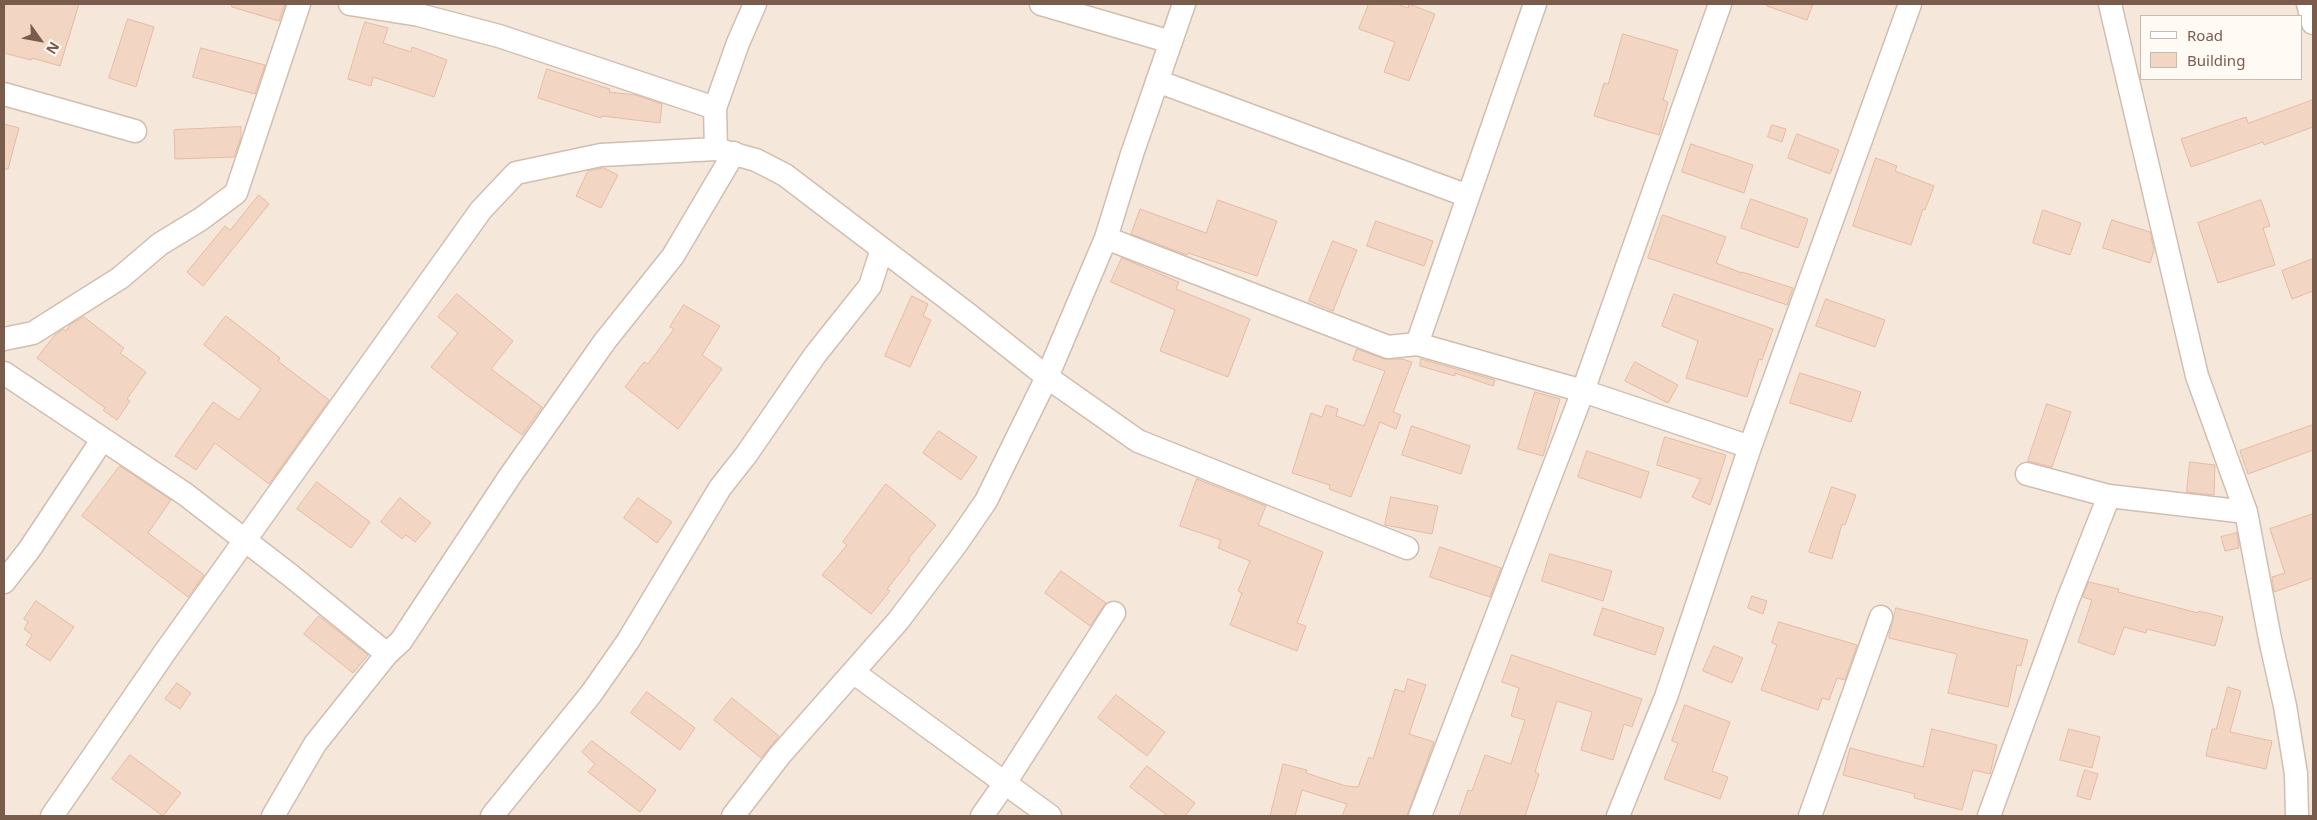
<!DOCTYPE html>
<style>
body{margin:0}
#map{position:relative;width:2317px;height:820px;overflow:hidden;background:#fdf6ec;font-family:"Noto Sans",sans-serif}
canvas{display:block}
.frame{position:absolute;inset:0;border:5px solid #7a5c4d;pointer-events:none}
.legend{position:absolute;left:2140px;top:15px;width:162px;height:65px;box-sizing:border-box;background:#fffaf3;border:1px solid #cabbb1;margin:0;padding:6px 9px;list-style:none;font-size:15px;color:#7a5c4d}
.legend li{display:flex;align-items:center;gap:10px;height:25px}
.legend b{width:25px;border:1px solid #cabbb1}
.north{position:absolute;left:15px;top:15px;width:50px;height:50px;-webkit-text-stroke:4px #fffaf3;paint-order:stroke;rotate:122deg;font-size:14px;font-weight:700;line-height:20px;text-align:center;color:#7a5c4d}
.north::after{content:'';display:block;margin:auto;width:18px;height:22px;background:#7a5c4d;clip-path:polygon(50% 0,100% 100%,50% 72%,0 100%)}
</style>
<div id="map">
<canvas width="2317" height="820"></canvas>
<div class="frame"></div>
<ul class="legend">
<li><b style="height:6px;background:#fff"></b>Road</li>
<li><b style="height:14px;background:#f3d5c3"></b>Building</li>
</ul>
<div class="north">N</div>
</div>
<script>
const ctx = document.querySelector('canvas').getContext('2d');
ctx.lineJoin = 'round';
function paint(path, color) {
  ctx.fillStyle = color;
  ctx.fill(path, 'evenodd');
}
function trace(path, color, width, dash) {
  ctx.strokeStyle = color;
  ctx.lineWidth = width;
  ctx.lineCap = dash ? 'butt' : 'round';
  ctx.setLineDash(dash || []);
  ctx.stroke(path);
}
const residential = new Path2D(`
 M4,4H2313V816H4ZM2141,16H2301V79H2141Z`);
const building = new Path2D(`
 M4,4H79L60,66L32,58L31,60L4,53Z
 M232,4H285L279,21L232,7Z
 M1369,4H1397L1408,8L1409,4L1435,14L1409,81L1384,72L1395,42L1359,29Z
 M1767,4H1813L1807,20L1767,6Z
 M128,19L154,27L136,87L109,78Z
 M365,22L388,28L383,43L411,52L412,47L447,60L434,97L373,77L371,86L348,79Z
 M1623,34L1678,50L1663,100L1668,102L1659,135L1594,116L1604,83L1608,84Z
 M201,48L265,65L255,94L193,77Z
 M547,69L610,89L609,92L636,95L662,104L660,123L602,116L601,118L538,98Z
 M2313,100V127L2264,145L2263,142L2191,167L2181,139L2246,117L2248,123Z
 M4,124L19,128L8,169H4Z
 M1772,125L1786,129L1782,142L1768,137Z
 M241,127V137L234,157L175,159L174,130Z
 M1797,134L1839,150L1830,174L1788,158Z
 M1691,144L1753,165L1744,193L1682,172Z
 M1876,158L1897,166L1895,171L1934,186L1925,210L1923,209L1911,245L1853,226Z
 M604,168L618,175L601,208L576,196L588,171Z
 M259,195L269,204L203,286L187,272L225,226L230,230Z
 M1751,199L1808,219L1798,248L1741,228Z
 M1218,200L1277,221L1257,276L1188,253L1187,255L1131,234L1140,209L1206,233Z
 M2261,200L2270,226L2263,228L2275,265L2218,283L2198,223Z
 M2043,210L2081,223L2070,255L2033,243Z
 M1663,215L1726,237L1716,263L1742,273V272L1793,288L1787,305L1648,258Z
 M2112,220L2150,232L2154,250L2150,263L2103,248Z
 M1376,221L1433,241L1424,266L1367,246Z
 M1333,241L1357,250L1333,311L1309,301Z
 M1122,258L1179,282L1176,289L1250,319L1228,377L1160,351L1175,310L1111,282Z
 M2313,259V291L2292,299L2282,271Z
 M457,294L513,341L491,369L542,407L522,435L465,394L431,367L458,333L438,317Z
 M1674,294L1773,329L1762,360L1759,359L1747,397L1686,378L1698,341L1662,326Z
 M912,296L928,304L923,316L931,320L910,367L885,356Z
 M1826,299L1885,320L1875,347L1816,326Z
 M684,305L720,326L702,355L722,369L678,429L625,387L644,362L648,364L674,329L670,327Z
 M226,316L280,358L278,361L329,400L269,484L215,443L196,470L175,456L213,402L239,420L261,389L204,345Z
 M84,317L124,348L120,353L146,372L127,399L130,401L117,420L103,410L105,408L37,358L54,336L63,329L66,331L70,325Z
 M1357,349L1384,359H1402L1412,362L1393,412L1401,415L1396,429L1380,422L1351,497L1329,489L1330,485L1292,473L1311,413L1322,417L1326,405L1338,409L1336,416L1364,426L1385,371L1353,360Z
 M1421,359L1495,380L1493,386L1455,373V376L1420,366Z
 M1635,362L1678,385L1668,403L1625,381Z
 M1800,373L1861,392L1851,422L1790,403Z
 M1535,392L1560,399L1543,456L1518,449Z
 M2047,404L2071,412L2052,467L2028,461Z
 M2313,425V450L2248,474L2240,451Z
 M1412,426L1470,446L1461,474L1402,455Z
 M939,431L977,457L961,480L923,453Z
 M1665,437L1726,455L1710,505L1692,497L1701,479L1657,465Z
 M1587,451L1649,472L1641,498L1578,477Z
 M2190,462L2215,465L2214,495L2187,492Z
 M120,466L171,500L148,533L204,575L188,597L82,516Z
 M1197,479L1266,506L1258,525L1323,552L1297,623L1306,626L1297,651L1230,625L1242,593L1238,591L1250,561L1218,548L1221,540L1180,526Z
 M317,482L370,522L351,548L297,509Z
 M886,484L936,525L908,559L910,560L887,589L890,591L871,614L822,575L847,545L843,542Z
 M1832,487L1856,495L1845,525L1842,524L1832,559L1809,552Z
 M1391,497L1438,506L1432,534L1385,525Z
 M400,498L431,523L415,542L406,535L402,539L381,522Z
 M638,498L672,522L657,543L624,518Z
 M2313,514V578L2274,592L2272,577L2285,573L2270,529Z
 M2237,533L2239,548L2225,551L2221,537Z
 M1440,547L1501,568L1490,597L1430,577Z
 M1550,554L1612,571L1603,601L1542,581Z
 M1061,571L1106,603L1090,626L1045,593Z
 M2089,582L2119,589L2118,592L2198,613L2199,611L2223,617L2215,646L2147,629L2146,633L2124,627L2114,655L2078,642L2092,600L2083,597Z
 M1752,596L1767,601L1763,614L1748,608Z
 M36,601L74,627L50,661L26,645L32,635L24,629L28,622L24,619Z
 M1603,608L1664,628L1655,655L1594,635Z
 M1896,608L2028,640L2021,666L2017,665L2008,707L1948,693L1957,654L1889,638Z
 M319,616L368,655L353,673L304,634Z
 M1779,622L1857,645L1845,680L1837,678L1829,700L1822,698L1818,710L1761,690L1777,645L1772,643Z
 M1714,646L1743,658L1732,683L1703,671Z
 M1512,655L1642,699L1632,727L1624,724L1613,760L1581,750L1592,712L1557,701L1535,772L1539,774L1525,816H1459L1468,790L1472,791L1485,755L1511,764L1525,720L1511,716L1519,688L1502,682Z
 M1408,679L1426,685L1409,734L1434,742L1407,816H1342L1347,804L1302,790L1295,816H1270L1283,764L1307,770L1306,773L1346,786L1358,787L1369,757L1373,759L1395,689L1404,692Z
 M177,683L191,693L180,709L165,699Z
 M2228,687L2241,691L2230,732L2272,741L2266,769L2206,756L2212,729H2216Z
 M647,692L695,728L680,750L631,713Z
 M1116,695L1165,732L1147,756L1098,718Z
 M732,698L779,736L761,758L714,720Z
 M1685,705L1730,722L1712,771L1728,777L1720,799L1664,779L1678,743L1672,741Z
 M1932,729L1997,745L1990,774L1973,770L1962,810L1914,798L1915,794L1843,775L1850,748L1923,767Z
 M2069,729L2100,737L2092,768L2060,760Z
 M592,741L656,790L640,812L588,772L595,764L582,752Z
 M130,755L181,793L163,816L112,779Z
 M1147,766L1195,803L1185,816H1168L1130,787Z
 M2085,770L2098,774L2090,800L2077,796Z`);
const minor = new Path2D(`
 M350,4L419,15L499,36L715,108
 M1041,4L1171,42
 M2110,4L2197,376L2246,512L2270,639L2285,706L2296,774L2297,816
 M2308,4L2313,23
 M1157,81L1468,196
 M4,94L135,131
 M716,149L715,108L738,43L755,4
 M1106,238L1388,347L1417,344L1535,4
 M4,339L33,333L120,278L160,244L201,219L236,193L299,4
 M1417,344L1583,391L1750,447
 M4,373L185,494L290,575L387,654L401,641L510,476L605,341L673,256L734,153
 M2027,474L2109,496L2246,512
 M4,582L29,550L102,440
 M853,672L1050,816
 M52,816L165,652L481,210L516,173L601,155L716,149L756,160L785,175L969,315L1047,377L1138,441L1407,548
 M273,816L315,744L387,654
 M492,816L591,694L628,641L720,488L746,455L815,355L870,286L882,249
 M733,816L780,755L898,621L957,543L986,501L1047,377L1106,238L1132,154L1184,4
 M982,816L1005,783L1114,613
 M1420,816L1583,391L1720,4
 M1618,816L1666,697L1750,447L1910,4
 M1810,816L1881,617
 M1989,816L2067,602L2109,496`);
paint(residential, '#f5e8da');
paint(building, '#f3d5c3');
trace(building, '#e6bba3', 1);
trace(minor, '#d1beb0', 25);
trace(minor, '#fff', 22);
</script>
